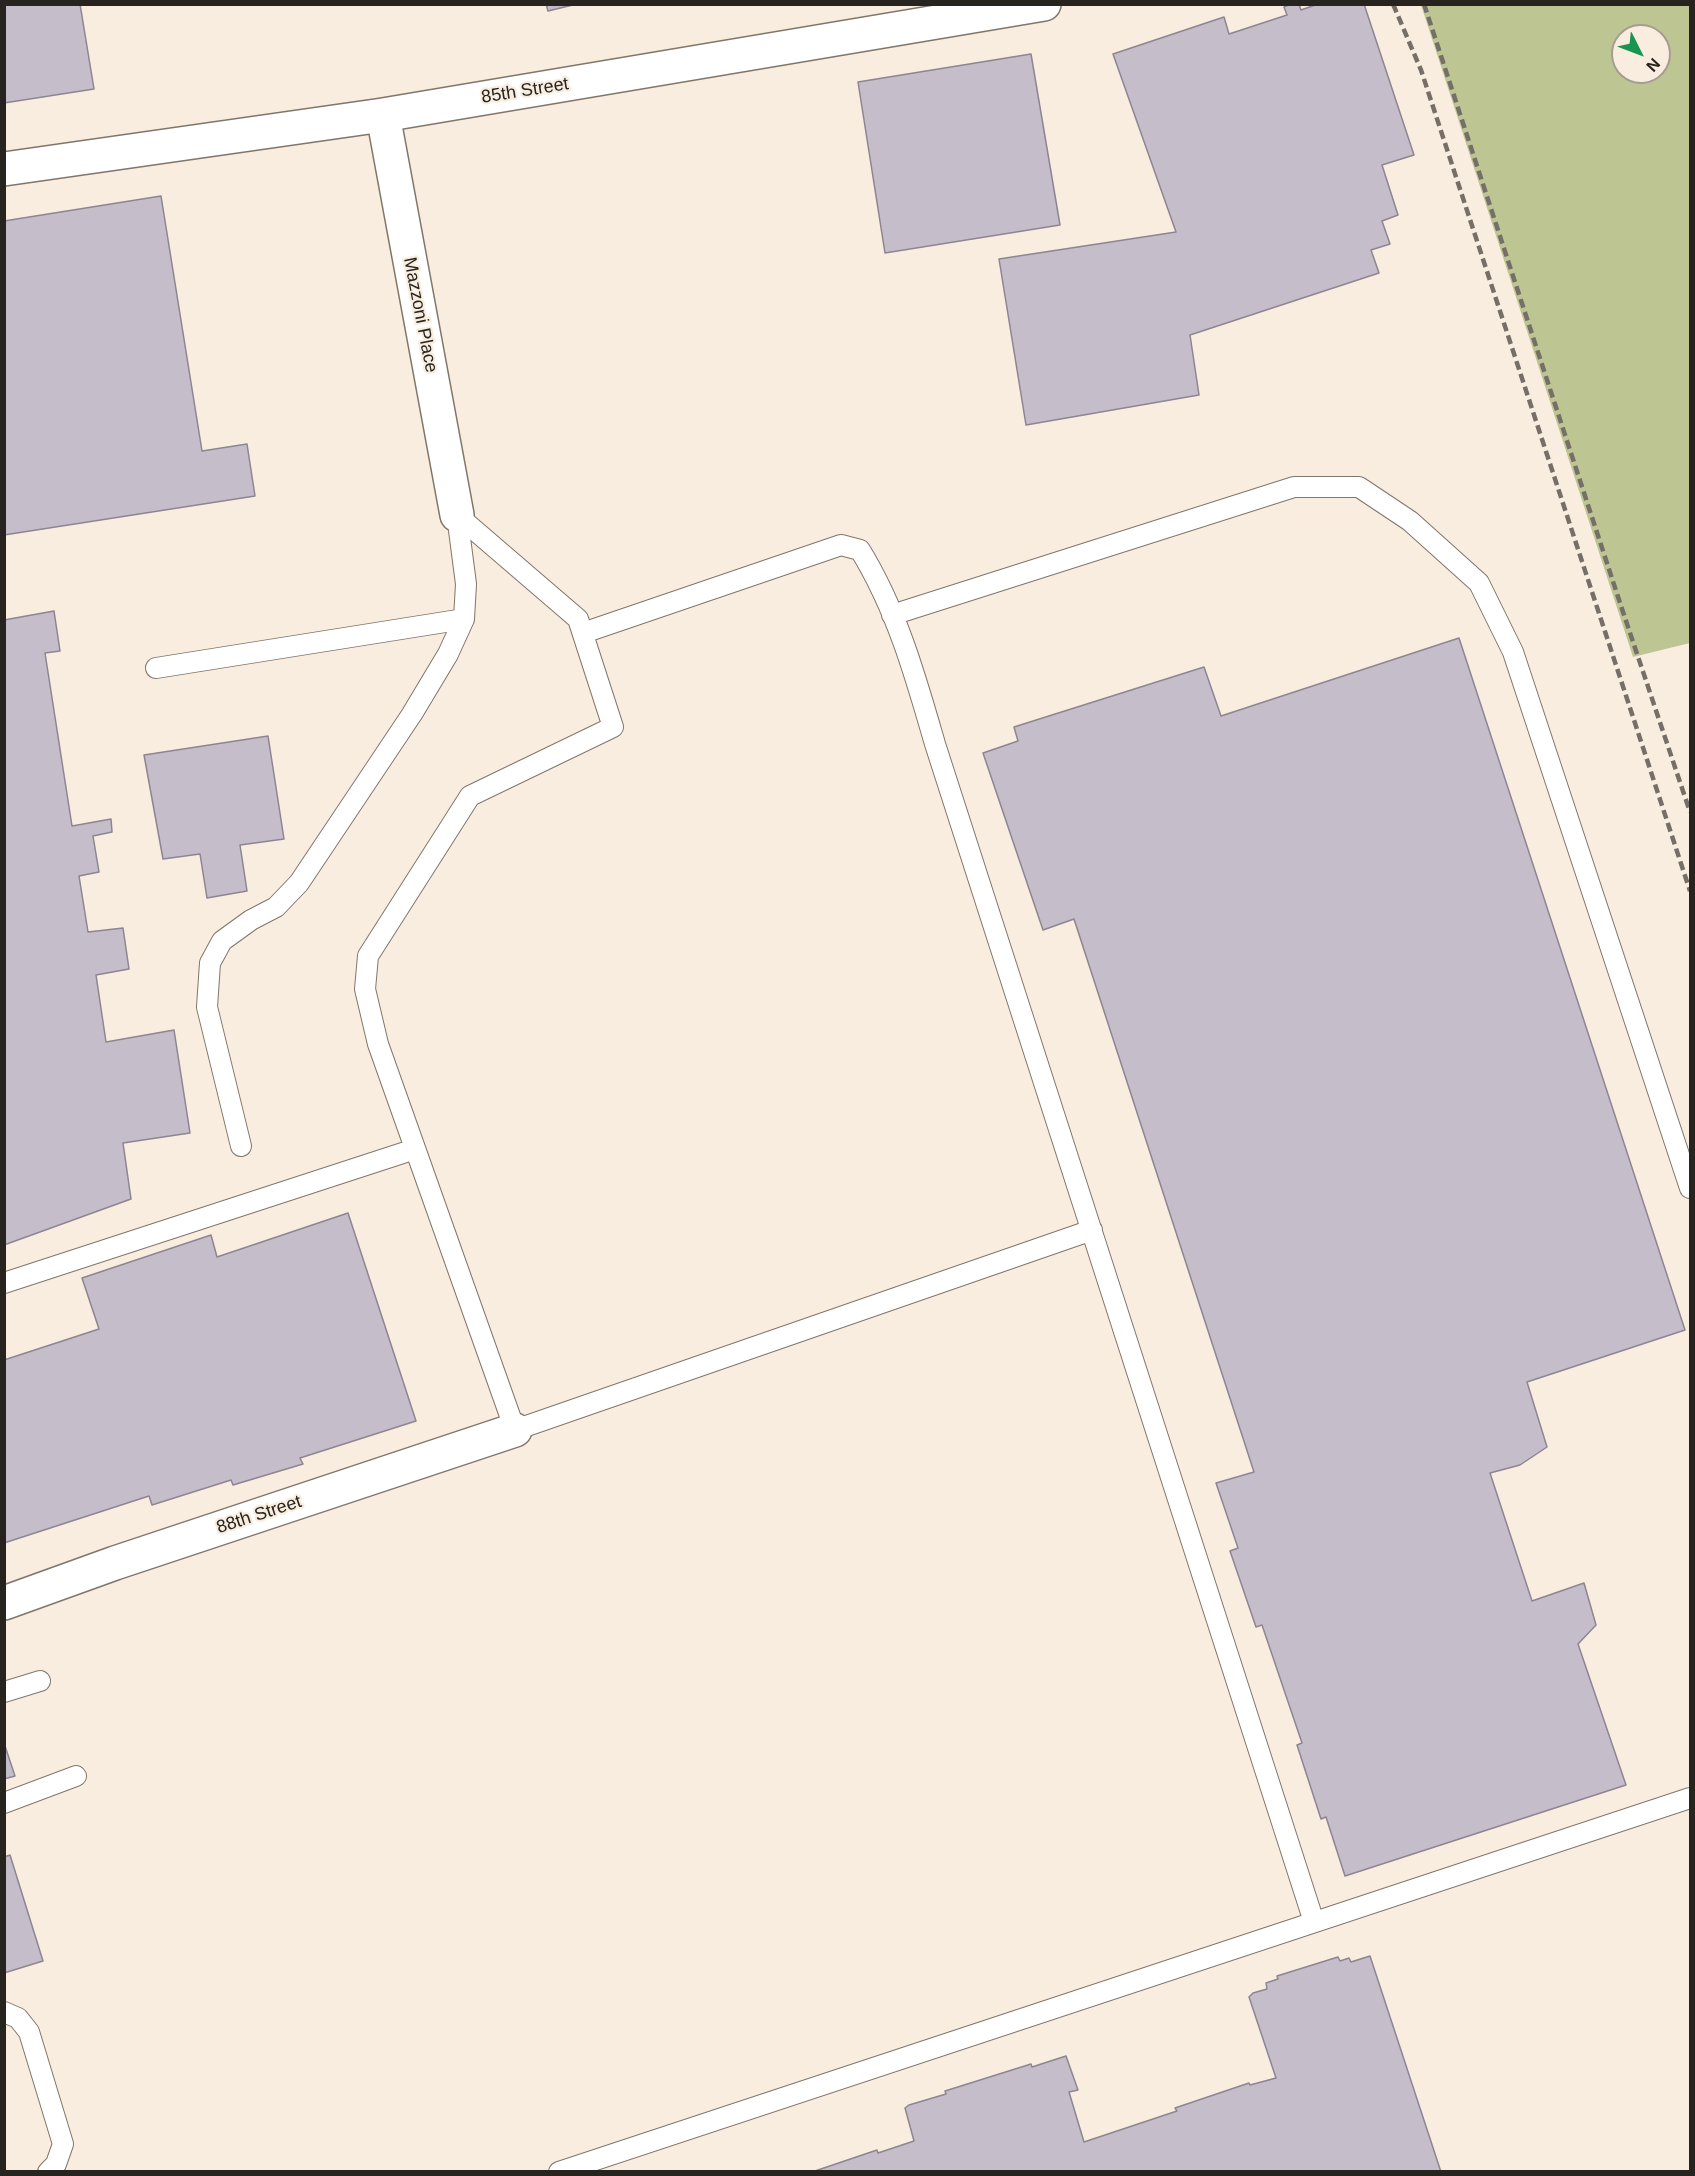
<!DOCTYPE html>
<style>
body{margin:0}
#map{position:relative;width:1695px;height:2176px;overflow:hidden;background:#f9ede0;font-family:Arial,sans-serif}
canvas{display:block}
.frame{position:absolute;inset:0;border:6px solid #27231e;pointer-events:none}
.north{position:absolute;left:1611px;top:24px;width:60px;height:60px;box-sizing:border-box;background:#f9ede0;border:2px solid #a59c92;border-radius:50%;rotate:132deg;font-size:16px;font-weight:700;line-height:24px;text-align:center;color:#27231e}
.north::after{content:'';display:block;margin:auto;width:21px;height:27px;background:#189552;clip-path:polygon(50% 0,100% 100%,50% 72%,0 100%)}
</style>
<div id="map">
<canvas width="1695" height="2176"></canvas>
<div class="frame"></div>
<div class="north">N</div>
</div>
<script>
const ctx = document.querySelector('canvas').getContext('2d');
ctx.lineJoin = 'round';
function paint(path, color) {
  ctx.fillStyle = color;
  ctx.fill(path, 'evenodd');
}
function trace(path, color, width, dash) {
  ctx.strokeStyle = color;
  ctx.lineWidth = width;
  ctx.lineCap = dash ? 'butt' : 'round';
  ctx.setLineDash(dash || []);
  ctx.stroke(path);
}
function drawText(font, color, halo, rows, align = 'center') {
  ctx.font = font + ' Arial,sans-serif';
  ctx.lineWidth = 4.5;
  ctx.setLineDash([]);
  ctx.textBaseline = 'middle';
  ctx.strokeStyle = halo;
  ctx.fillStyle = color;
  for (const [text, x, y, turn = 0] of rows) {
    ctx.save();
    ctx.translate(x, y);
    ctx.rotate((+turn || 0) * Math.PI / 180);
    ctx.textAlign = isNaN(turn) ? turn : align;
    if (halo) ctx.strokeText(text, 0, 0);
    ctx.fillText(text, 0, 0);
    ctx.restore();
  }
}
const green = new Path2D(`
 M1421,5H1690V643L1633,657ZM1623,36H1659V72H1623Z`);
const building = new Path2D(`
 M4,4H80L94,89L4,103Z
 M546,4H577L548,11Z
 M1290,4H1299L1301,10L1318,4H1364L1414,155L1382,165L1398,215L1382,221L1390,244L1371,250L1379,273L1190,335L1199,395L1026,425L999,259L1176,232L1113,54L1224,17L1229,34L1287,15L1284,7Z
 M1031,54L1060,225L885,253L858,82Z
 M161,196L202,451L247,444L255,496L4,535V221Z
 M54,611L60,651L45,653L72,826L111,819L112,832L93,836L99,872L79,876L88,932L123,928L129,969L96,975L106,1042L174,1030L190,1133L123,1143L131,1199L4,1245V620Z
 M1459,638L1685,1330L1527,1382L1547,1447L1520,1465L1490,1473L1532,1601L1584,1583L1596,1625L1578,1644L1626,1785L1345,1876L1326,1817L1321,1819L1297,1745L1302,1743L1262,1625L1256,1627L1230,1551L1238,1548L1216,1483L1254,1472L1074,919L1043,930L983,753L1018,741L1014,727L1204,667L1221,716Z
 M268,736L284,839L240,845L247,891L207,898L200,854L163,859L144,755Z
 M348,1213L416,1421L300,1458L303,1464L233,1485L231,1480L152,1505L149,1496L4,1543V1360L99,1329L82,1278L211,1235L217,1257Z
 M4,1743L15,1776L4,1779Z
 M10,1855L43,1961L4,1973V1857Z
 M1370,1956L1441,2172H812L877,2150L878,2153L914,2141L905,2108L909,2105L946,2094L945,2091L1031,2064L1032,2067L1066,2056L1078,2090L1069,2092L1084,2142L1177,2111L1175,2108L1249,2083L1250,2085L1276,2078L1249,1997L1253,1993L1267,1989L1266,1983L1278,1979L1277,1976L1338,1957L1340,1961L1349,1958L1351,1962Z`);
const lane = new Path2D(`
 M457,515L578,619L613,727L470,796L368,956L365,989L378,1044L515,1430L1092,1230
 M892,615L1294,487H1359L1410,521L1479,583L1513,652L1690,1188
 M583,633L841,545L860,550C897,610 916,678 935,744L1314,1922
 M156,668L464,619
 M241,1146L207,1007L210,963L222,941L251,920L276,907L299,883L412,714L448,654L464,619L466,584L457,515
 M4,1283L415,1149
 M4,1692L40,1681
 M4,1803L76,1776
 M4,2012L18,2018L29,2032L63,2144L56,2164L48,2172
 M559,2172L1690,1798`);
const street = new Path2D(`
 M383,115L457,515
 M4,169L383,115L1044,4
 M4,1603L115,1563L515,1430`);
const rail = new Path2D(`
 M1393,4L1421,70L1690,891
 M1424,4L1623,612L1690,812`);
const streetNames = [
 ["85th Street",525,91,-9],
 ["Mazzoni Place",420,315,79],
 ["88th Street",259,1515,-18]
];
paint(green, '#bdc693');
paint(building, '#c5bdca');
trace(building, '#8d8592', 1.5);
trace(lane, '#81766b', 22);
trace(street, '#81766b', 36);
trace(lane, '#fff', 20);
trace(street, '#fff', 33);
trace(rail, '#766f67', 4.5, [9, 4.5]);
drawText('18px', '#27231e', '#f9ede0', streetNames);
</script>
